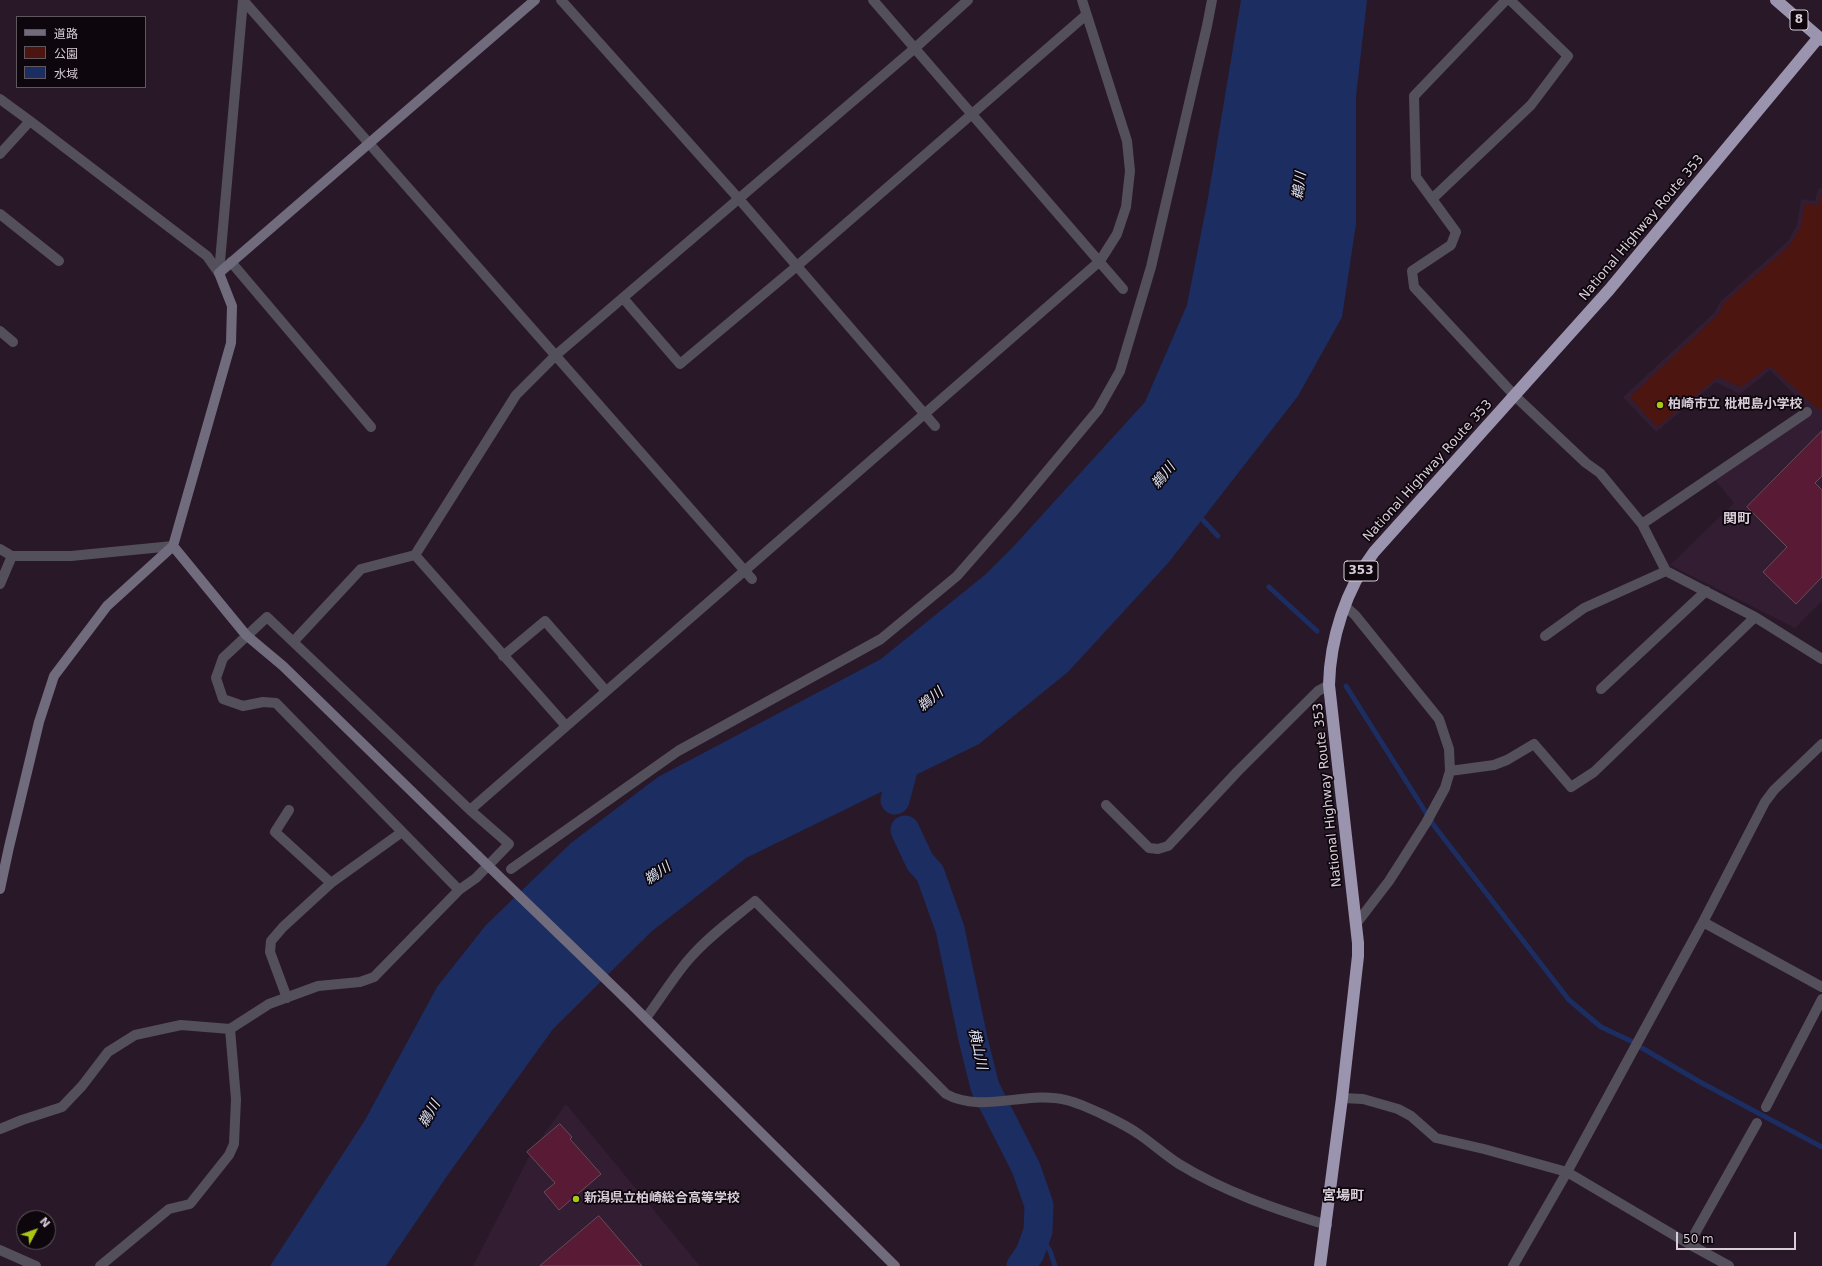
<!DOCTYPE html>
<meta charset="utf-8">
<style>
body{margin:0}
#map{position:relative;width:1822px;height:1266px;overflow:hidden;background:#291828;font-family:"DejaVu Sans","Noto Sans JP",sans-serif}
canvas{display:block}
.legend{position:absolute;left:16px;top:16px;width:130px;height:72px;box-sizing:border-box;background:#0d060d;border:1px solid #5f565e;margin:0;padding:5px 7px;list-style:none;font-size:12px;color:#d9cdd8}
.legend li{display:flex;align-items:center;gap:8px;height:20px}
.legend b{width:20px;border:1px solid #5f565e}
.north{position:absolute;left:16px;top:1210px;width:40px;height:40px;box-sizing:border-box;background:#0d060d;border:1px solid #5f565e;border-radius:50%;rotate:49deg;font-size:11px;font-weight:700;line-height:16px;text-align:center;color:#d9cdd8}
.north::after{content:'';display:block;margin:auto;width:14px;height:18px;background:#abc615;clip-path:polygon(50% 0,100% 100%,50% 72%,0 100%)}
.scale{position:absolute;left:1676px;top:1232px;width:120px;height:18px;box-sizing:border-box;border:2px solid #d9cdd8;border-top:0;padding-left:5px;font-size:12px;line-height:14px;white-space:nowrap;color:#d9cdd8;-webkit-text-stroke:3px #0d060d;paint-order:stroke}
</style>
<div id="map">
<canvas width="1822" height="1266"></canvas>
<ul class="legend">
<li><b style="height:5px;background:#706b7d"></b>道路</li>
<li><b style="height:11px;background:#4c1510"></b>公園</li>
<li><b style="height:11px;background:#1c2d61"></b>水域</li>
</ul>
<div class="north">N</div>
<div class="scale">50 m</div>
</div>
<script>
const ctx = document.querySelector('canvas').getContext('2d');
ctx.lineJoin = 'round';
function paint(path, color) {
  ctx.fillStyle = color;
  ctx.fill(path, 'evenodd');
}
function trace(path, color, width, dash) {
  ctx.strokeStyle = color;
  ctx.lineWidth = width;
  ctx.lineCap = dash ? 'butt' : 'round';
  ctx.setLineDash(dash || []);
  ctx.stroke(path);
}
function drawText(font, color, halo, rows, align = 'center') {
  ctx.font = font + ' "DejaVu Sans","Noto Sans JP",sans-serif';
  ctx.lineWidth = 3.5;
  ctx.setLineDash([]);
  ctx.textBaseline = 'middle';
  ctx.strokeStyle = halo;
  ctx.fillStyle = color;
  for (const [text, x, y, turn = 0] of rows) {
    ctx.save();
    ctx.translate(x, y);
    ctx.rotate((+turn || 0) * Math.PI / 180);
    ctx.textAlign = isNaN(turn) ? turn : align;
    if (halo) ctx.strokeText(text, 0, 0);
    ctx.fillText(text, 0, 0);
    ctx.restore();
  }
}
const built = new Path2D(`
 M1822,188V601L1795,628L1670,565L1734,503L1715,480L1812,412L1770,370L1740,394L1716,382L1656,432L1623,397L1714,313L1721,301L1788,241L1797,225L1801,199L1815,201L1818,189Z
 M566,1104L700,1266H473L533,1149Z`);
const green = new Path2D(`
 M1822,192V408L1819,410L1770,366L1741,387L1718,377L1657,427L1630,397L1718,315L1724,303L1790,245L1801,226L1805,204L1818,205Z`);
const water = new Path2D(`
 M1241,0H1367L1356,96V224L1342,317L1298,396L1169,562L1068,672L979,744L746,858L652,931L553,1029L447,1176L386,1266H270L365,1120L437,987L486,925L571,843L658,777L881,659L986,574L1013,547L1145,402L1187,305L1208,198Z`);
const stream = new Path2D(`
 M1198,515L1218,536
 M1269,587L1317,631
 M1346,686L1435,827L1569,1000L1601,1027L1631,1041
 M1642,1048L1700,1082L1822,1147
 M1038,1231L1050,1251L1055,1266`);
const river = new Path2D(`
 M895,800L910,744
 M905,830L920,862L930,873L950,929L973,1039L985,1087L1026,1168L1039,1205L1038,1231L1030,1253L1021,1266`);
const building = new Path2D(`
 M1822,431V476L1815,483L1822,490V577L1796,604L1763,572L1787,547L1747,507Z
 M560,1124L572,1137L570,1139L601,1174L559,1210L544,1192L555,1183L527,1152Z
 M599,1216L642,1266H540Z`);
const street = new Path2D(`
 M243,0L752,579
 M561,0L739,199L935,426
 M873,0L1123,289
 M1506,0L1414,96L1416,177L1456,232L1451,245L1412,271L1414,287L1515,396L1586,463L1600,473L1642,524L1666,571L1755,617L1822,659
 M0,99L30,121
 M0,154L30,121L207,256L219,273
 M1432,199L1531,105L1568,56L1510,0
 M0,214L59,261
 M231,262L371,427
 M219,273L243,0
 M623,298L680,364L797,266L1086,15
 M0,331L13,342
 M1642,524L1807,412
 M0,549L12,556H71L173,546
 M415,555L566,726
 M0,584L12,556
 M1346,607L1355,615L1439,719L1449,749L1450,771L1445,788L1426,823L1389,881L1356,924
 M1545,636L1584,608L1666,571
 M294,641L361,569L415,555L516,395L556,355L915,48L968,0
 M503,656L545,621L606,691
 M1601,689L1706,591
 M1450,771L1494,765L1507,760L1534,744L1571,787L1594,772L1755,617
 M1106,805L1149,848L1158,849L1168,846L1237,772L1318,691L1329,685
 M289,810L275,832L331,883
 M470,810L1100,261L1117,234L1126,207L1130,171L1127,141L1082,0
 M511,869L678,751L881,639L957,576L1013,512L1098,410L1120,371L1151,267L1207,26L1212,0
 M1703,922L1822,987
 M287,998L270,952L271,941L283,927L331,883L402,832
 M646,1018C661,998 674,976 690,958C709,936 733,919 755,901L946,1094C982,1114 1027,1090 1066,1100C1083,1104 1125,1124 1140,1135C1153,1144 1165,1155 1179,1164C1225,1192 1275,1209 1327,1225
 M1342,1098L1363,1099L1398,1109L1411,1116L1436,1138L1484,1149L1567,1172L1689,1244L1729,1266
 M1766,1107L1822,999
 M0,1129L22,1120L62,1107L82,1086L108,1052L135,1035L181,1025L230,1029L269,1004L318,986L360,982L374,977L459,890L476,878L509,844L470,810L267,617L223,658L216,678L223,699L243,706L263,702L276,703L459,890
 M1689,1244L1757,1123
 M0,1250L36,1266
 M100,1266L169,1209L190,1204L229,1155L234,1144L236,1099L230,1029
 M1513,1266L1567,1172L1703,922L1765,802L1774,790L1822,744`);
const secondary = new Path2D(`
 M173,546L246,635L283,666L478,856
 M0,889L9,847L39,722L54,676L107,606L173,546L231,343L232,306L219,273L535,0
 M624,997L895,1266`);
const highway = new Path2D(`
 M1776,0L1822,40
 M1320,1266L1342,1098L1358,956V943L1329,685C1330,639 1346,589 1374,552L1609,290L1819,37`);
const secondaryBridge = new Path2D(`
 M478,856L624,997`);
const markers = [
 [1660,405,4,"#abc615"],
 [576,1199,4,"#abc615"]
];
const shields = [
 [1799,20,18],
 [1361,571,34]
];
const shieldNames = [
 ["8",1799,20],
 ["353",1361,571]
];
const streetNames = [
 ["National Highway Route 353",1642,228,-50],
 ["National Highway Route 353",1428,471,-48],
 ["National Highway Route 353",1328,795,-96]
];
const poiNames = [
 ["柏崎市立 枇杷島小学校",1668,405],
 ["新潟県立柏崎総合高等学校",584,1199]
];
const waterNames = [
 ["鵜川",1300,186,-82],
 ["鵜川",1164,476,-51],
 ["鵜川",931,700,-40],
 ["鵜川",658,874,-35],
 ["横山川",977,1049,78],
 ["鵜川",430,1114,-60]
];
const neighbourhoodNames = [
 ["関町",1737,519],
 ["宮場町",1343,1196]
];
paint(built, '#331d33');
paint(green, '#4c1510');
paint(water, '#1c2d61');
trace(stream, '#1c2d61', 5);
trace(river, '#1c2d61', 29);
paint(building, '#581a34');
trace(building, '#694d56', 1);
trace(street, '#53505b', 10);
trace(secondary, '#706b7d', 10);
trace(highway, '#9b94af', 12);
trace(secondaryBridge, '#706b7d', 10);
for (const [x, y, r, color] of markers) {
  const dot = new Path2D();
  dot.arc(x, y, r, 0, 2 * Math.PI);
  ctx.fillStyle = color;
  ctx.fill(dot);
  trace(dot, '#0d060d', 1.5);
}
for (const [x, y, w] of shields) {
  const box = new Path2D();
  box.roundRect(x - w / 2, y - 10, w, 20, 3);
  ctx.fillStyle = '#0d060d';
  ctx.fill(box);
  trace(box, '#d9cdd8', 1);
}
drawText('bold 12px', '#d9cdd8', null, shieldNames);
drawText('13px', '#d9cdd8', '#0d060d', streetNames);
drawText('bold 13px', '#d9cdd8', '#0d060d', poiNames, 'left');
drawText('italic 14px', '#dae2f3', '#0d060d', waterNames);
drawText('bold 14px', '#d9cdd8', '#0d060d', neighbourhoodNames);
</script>
